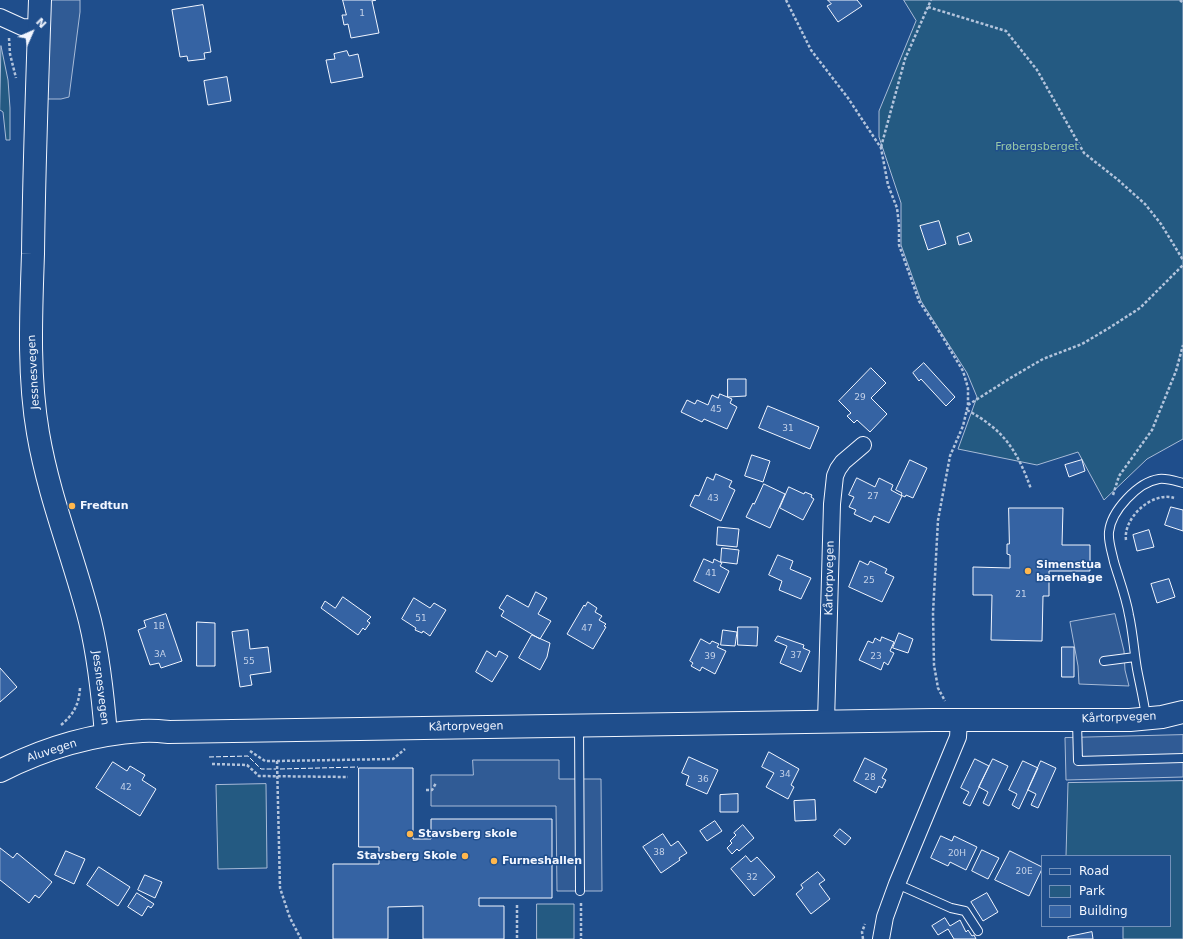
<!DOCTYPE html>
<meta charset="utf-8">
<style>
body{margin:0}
#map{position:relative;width:1183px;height:939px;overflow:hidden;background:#1f4e8c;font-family:"DejaVu Sans",sans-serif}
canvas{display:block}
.legend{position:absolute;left:1041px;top:855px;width:130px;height:72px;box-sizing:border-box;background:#1f4e8c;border:1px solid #7391ba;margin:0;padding:5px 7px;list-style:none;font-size:12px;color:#f2f6ff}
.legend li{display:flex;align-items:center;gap:8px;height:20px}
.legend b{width:20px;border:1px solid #7391ba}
.north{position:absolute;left:12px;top:12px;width:40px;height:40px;-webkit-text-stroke:3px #1f4e8c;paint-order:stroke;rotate:45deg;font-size:11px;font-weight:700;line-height:16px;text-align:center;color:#f2f6ff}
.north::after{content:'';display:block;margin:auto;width:14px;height:18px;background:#f2f6ff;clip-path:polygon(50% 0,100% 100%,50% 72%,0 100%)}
</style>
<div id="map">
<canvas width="1183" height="939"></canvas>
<ul class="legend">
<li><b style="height:5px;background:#1f4e8c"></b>Road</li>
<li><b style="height:11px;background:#245a82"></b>Park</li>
<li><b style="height:11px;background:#3563a3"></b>Building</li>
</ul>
<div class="north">N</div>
</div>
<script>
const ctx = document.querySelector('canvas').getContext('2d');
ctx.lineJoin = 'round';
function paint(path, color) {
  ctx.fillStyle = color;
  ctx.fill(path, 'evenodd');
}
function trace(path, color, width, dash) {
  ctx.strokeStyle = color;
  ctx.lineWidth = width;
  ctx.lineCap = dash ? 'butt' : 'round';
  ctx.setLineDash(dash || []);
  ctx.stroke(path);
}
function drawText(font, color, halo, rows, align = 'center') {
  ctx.font = font + ' "DejaVu Sans",sans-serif';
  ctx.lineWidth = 3;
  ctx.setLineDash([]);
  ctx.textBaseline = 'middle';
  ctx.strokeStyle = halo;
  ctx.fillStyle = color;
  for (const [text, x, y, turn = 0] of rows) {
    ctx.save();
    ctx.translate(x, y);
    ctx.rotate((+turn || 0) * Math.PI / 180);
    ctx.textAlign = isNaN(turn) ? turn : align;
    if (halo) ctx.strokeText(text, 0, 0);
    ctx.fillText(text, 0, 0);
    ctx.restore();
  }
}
const green = new Path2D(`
 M904,0H1183V439L1147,459L1104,500L1078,452L1037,465L958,449L977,397L967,373L921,301L901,245V203L879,137V111L916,21Z
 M1,46L8,80L10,108V140H6L3,112L0,110Z
 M1183,781V939H1123V926H1170V856H1066L1068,783Z
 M266,784L267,868L218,869L216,785Z
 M537,904H574V939H537Z`);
const parking = new Path2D(`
 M40,0H80V12L69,97L61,99H37Z
 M1115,614L1124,651L1125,670L1129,686L1079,684L1078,666L1070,622Z
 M1183,735V777L1066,780L1065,738Z
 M473,760H559V779H601L602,891H557L556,806H431V775H473Z`);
const building = new Path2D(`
 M343,0H376L372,1L379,33L351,38L348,24L344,25L342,15H346Z
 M828,0H857L862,6L838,22L827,6L831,4Z
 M203,5L211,52L204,53L205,59L188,61L187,56L180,57L172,10Z
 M347,51L349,56L358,54L363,77L331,83L326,60L335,59L334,54Z
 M227,77L231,101L208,105L204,81Z
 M939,221L946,244L928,250L920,226Z
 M969,233L972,241L959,245L957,237Z
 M924,363L955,397L946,406L921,379L919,381L913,373Z
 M871,368L886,383L871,398L887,414L870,432L857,420L854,423L847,416L851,413L839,401Z
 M728,379H746V396L728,397Z
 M720,394L732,399L730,403L737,407L727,429L704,419L702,422L681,412L687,400L695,404L697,400L708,405L712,395L718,398Z
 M768,406L819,427L810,449L759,428Z
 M752,455L770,461L763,482L745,476Z
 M910,460L927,468L913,498L906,495L905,497L901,495L902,493L896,490Z
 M1082,460L1085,471L1069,477L1065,465Z
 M716,474L732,481L729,487L735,490L721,521L690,506L695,495L699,496L707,477L713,480Z
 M857,478L875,487L879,478L893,485L891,490L902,496L889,523L874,516L871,522L854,514L856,510L849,507L854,497L849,495Z
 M764,484L785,494L770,528L746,517L753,503L754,504Z
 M789,487L804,494L805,492L812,495L811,497L814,499L803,520L780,508Z
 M1171,507L1183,510V531L1165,525Z
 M1009,508H1063L1062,545H1090V571H1049V596H1043L1042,641L991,640L992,595H973V567L1010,568V555L1007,554V544H1009Z
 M718,527L739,529L737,547L717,545Z
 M1149,530L1154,547L1137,551L1133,535Z
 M722,548L739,550L737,564L721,562Z
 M778,555L793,561L790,569L811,578L801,599L779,590L782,581L769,575Z
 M704,559L713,563L714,559L722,563L720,566L729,571L719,593L694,581Z
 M860,561L868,565L870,561L887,569L885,573L894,577L882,602L849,587Z
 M1169,579L1175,597L1157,603L1151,584Z
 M536,592L547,598L538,614L551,621L540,639L501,616L504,611L499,608L507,595L528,607Z
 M343,597L371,617L367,621L370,623L365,630L363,628L358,635L321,608L325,601L335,608Z
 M414,598L430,608L434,603L446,610L430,636L423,631L422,633L415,630L416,628L402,619Z
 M588,602L597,608L595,612L602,616L599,620L606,624L604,626L606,627L593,649L567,634L584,605L585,606Z
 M166,614L182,661L161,668L159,663L150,665L138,630L146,627L144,621Z
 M197,622L215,623V666H197Z
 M738,627H758L757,646L738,645Z
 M248,630L250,649L268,647L271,672L250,675L252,685L240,687L232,632Z
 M723,630L737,632L735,646L721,645Z
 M899,633L913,639L908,653L893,648Z
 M532,635L550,643L547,657L540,670L519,658Z
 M778,636L804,645L803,648L810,651L801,672L780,663L787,646L775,641Z
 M882,637L894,642L890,651L894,653L888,665L884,662L881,670L859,660L868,641L873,643L875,638L880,641Z
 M701,639L710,644L712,641L719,644L717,647L726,651L715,674L702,667L700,671L691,666L693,663L690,661Z
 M1062,647H1074V677H1062Z
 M487,651L496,657L499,651L508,656L492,682L476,672Z
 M0,668L17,687L0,702Z
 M769,752L799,769L791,785L794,787L788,799L766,787L774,773L762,767Z
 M689,757L718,770L707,794L686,785L689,776L682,773Z
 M865,758L887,769L882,778L886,780L882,788L879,786L876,793L854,781Z
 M975,759L989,766L970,806L963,803L969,792L961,788Z
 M993,759L1008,766L989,806L983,803L988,792L979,787Z
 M1023,761L1038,768L1019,809L1012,805L1017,794L1009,790Z
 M1041,761L1056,768L1038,808L1031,805L1036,794L1028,790Z
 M113,762L127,771L130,766L145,775L142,780L156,789L140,816L96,788Z
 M359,768H413V839H431V819H552V898H479V906H504V939H423V906L388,907V939H333V864H379V847H359Z
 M738,794V812H720V795Z
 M815,800L816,820L795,821L794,801Z
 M715,821L722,831L707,841L700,831Z
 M743,825L754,838L739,851L737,849L732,854L727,848L732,843L730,841L736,835L734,833Z
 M840,829L851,838L845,845L834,836Z
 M663,834L671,846L678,841L687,853L679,858L680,860L661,873L643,847Z
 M941,836L952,841L954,836L977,847L966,870L950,862L948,866L931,858Z
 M0,848L13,858L17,853L52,882L39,898L35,895L29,903L0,880Z
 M982,850L999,858L988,879L972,871Z
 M66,851L85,859L74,884L55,875Z
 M1010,851L1042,867V869L1029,896L995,880Z
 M746,856L751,862L757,857L775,877L754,896L731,869Z
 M99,867L130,887L118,906L87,885Z
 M818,872L825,880L819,884L830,899L811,914L796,894L803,888L801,885Z
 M145,875L162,882L155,898L138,890Z
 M137,893L154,904L151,908L148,906L142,916L128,907Z
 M987,893L998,912L983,921L971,902Z
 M945,918L950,926L960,920L966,932L968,930L972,936L974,935L976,939H954L948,929L938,935L932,926Z
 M1092,932L1093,939H1068V937Z`);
const path = new Path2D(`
 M786,0L811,50L848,98L881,148L888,185L897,208L899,225V245L919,301L942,336L963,371L968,388V405L963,426L950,456L938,520L933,613L934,665L938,688L945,701
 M1180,0L1183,3
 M928,7L1006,31L1037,70L1084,153L1117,179L1145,204L1161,224L1183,260
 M9,38L10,54L16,78
 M881,147L905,59L931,0
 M968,405L1012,377L1043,359L1082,344L1109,328L1140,308L1183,265
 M967,410C1004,430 1017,450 1031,489
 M1113,495L1119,476L1152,430L1176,371L1183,345
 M1126,540C1123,518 1152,491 1174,498
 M61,725C73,715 79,705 80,688
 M250,751L265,761H277L393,759L405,749
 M277,761L280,888L290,918L301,939
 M212,764L247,765L259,776L348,777
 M426,790H432L436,783
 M581,903V939
 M517,905V939
 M863,939L862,932L865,924`);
const lane = new Path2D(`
 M1104,661L1135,657
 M1146,717C1144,701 1140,685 1137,669C1134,651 1133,633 1129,615C1126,597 1119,579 1114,562C1112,552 1108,542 1109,532C1111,511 1138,482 1159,479C1167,478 1175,481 1183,483
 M1077,721L1078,761L1183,758
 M579,726L580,891
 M897,884L951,908L965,911L978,931`);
const street = new Path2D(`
 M0,17L22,27L39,28
 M826,722L832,504L835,476L838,469L843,462L863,445
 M881,939L885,917L897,884L958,737L959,720`);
const secondary = new Path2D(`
 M40,0C37,85 34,169 33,254C31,313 28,375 38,433C49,498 74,558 90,621C99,658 103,697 106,735
 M0,771C43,749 93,734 142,731C151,730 160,731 169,732L933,720H1130L1162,717L1183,712`);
const fence = new Path2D(`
 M209,757L248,756L261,769H276
 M280,769L358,767`);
const markers = [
 [72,506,4,"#ffb74d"],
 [1028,571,4,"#ffb74d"],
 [410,834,4,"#ffb74d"],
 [465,856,4,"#ffb74d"],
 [494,861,4,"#ffb74d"]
];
const numberNames = [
 ["1",362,14],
 ["29",860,398],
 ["45",716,410],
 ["31",788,429],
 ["27",873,497],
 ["43",713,499],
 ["41",711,574],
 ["25",869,581],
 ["21",1021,595],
 ["51",421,619],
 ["1B",159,627],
 ["47",587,629],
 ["3A",160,655],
 ["37",796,656],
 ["39",710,657],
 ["23",876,657],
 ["55",249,662],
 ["34",785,775],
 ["28",870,778],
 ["36",703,780],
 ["42",126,788],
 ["38",659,853],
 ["20H",957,854],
 ["20E",1024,872],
 ["32",752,878]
];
const parkNames = [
 ["Frøbergsberget",1037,147]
];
const streetNames = [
 ["Jessnesvegen",34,372,-93],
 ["Kårtorpvegen",830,578,-89],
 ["Jessnesvegen",100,688,83],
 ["Kårtorpvegen",1119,718,-2],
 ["Kårtorpvegen",466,727,-1],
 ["Aluvegen",52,751,-18]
];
const poiNames = [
 ["Fredtun",80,506],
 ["Simenstua",1036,565],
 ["barnehage",1036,578],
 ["Stavsberg skole",418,834],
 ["Stavsberg Skole",457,856,"right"],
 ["Furneshallen",502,861]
];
paint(green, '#245a82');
trace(green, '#a8bbd7', 1);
paint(parking, '#305b95');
trace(parking, '#a8bbd7', 1);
paint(building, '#3563a3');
trace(building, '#f2f6ff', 1);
trace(lane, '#f2f6ff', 10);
trace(street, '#f2f6ff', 18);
trace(secondary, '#f2f6ff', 24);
trace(path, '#b3c4dc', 2.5, [3, 2]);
trace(lane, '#1f4e8c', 8);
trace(street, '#1f4e8c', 16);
trace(secondary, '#1f4e8c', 22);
trace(fence, '#f2f6ff', 1, [5, 2]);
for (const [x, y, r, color] of markers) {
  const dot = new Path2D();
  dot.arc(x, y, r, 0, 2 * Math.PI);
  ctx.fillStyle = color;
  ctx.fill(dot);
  trace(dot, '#1f4e8c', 1.5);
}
drawText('9px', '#c3d1e8', null, numberNames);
drawText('11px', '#97c8a6', '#1f4e8c', parkNames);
drawText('11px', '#f2f6ff', '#1f4e8c', streetNames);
drawText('bold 11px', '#f2f6ff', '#1f4e8c', poiNames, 'left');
</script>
